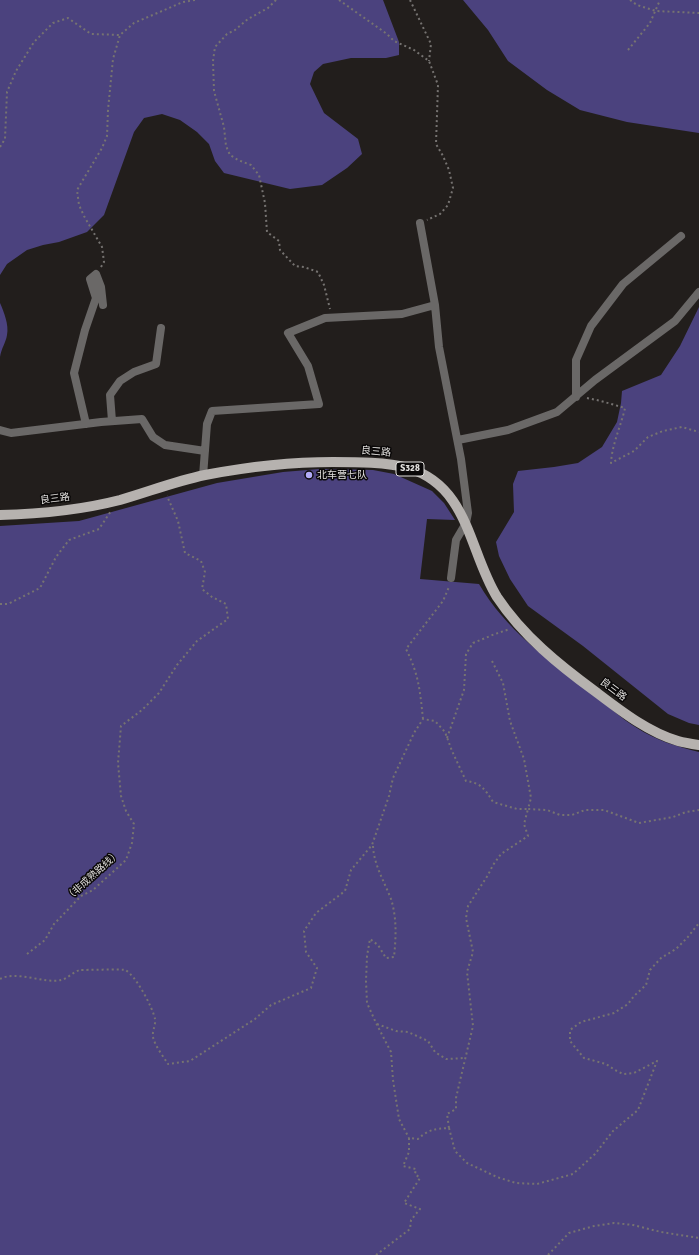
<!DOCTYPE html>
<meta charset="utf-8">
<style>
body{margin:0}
canvas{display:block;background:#221e1c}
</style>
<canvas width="699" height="1255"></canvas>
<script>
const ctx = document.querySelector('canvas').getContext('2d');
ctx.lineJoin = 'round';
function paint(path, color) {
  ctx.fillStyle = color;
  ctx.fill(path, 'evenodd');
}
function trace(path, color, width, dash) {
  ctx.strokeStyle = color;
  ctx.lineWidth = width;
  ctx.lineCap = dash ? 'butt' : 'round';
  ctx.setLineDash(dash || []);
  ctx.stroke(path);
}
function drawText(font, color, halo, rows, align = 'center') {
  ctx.font = font + ' Signika,"Noto Sans SC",sans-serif';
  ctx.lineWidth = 3;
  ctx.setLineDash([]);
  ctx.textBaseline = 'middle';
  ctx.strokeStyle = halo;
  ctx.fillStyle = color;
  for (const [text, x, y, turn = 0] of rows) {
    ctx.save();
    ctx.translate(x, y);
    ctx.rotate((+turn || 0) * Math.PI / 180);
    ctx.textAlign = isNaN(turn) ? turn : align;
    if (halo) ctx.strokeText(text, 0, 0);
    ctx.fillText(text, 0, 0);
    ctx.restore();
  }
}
const forest = new Path2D(`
 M0,0H383L399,42V55L386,58H351L323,64L314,72L310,84L324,113L358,139L362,154L347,168L322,185L290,189L224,173L215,161L209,144L197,132L180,120L162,114L144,118L134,132L104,215L87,232L59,242L43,245L27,250L7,264L0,275Z
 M463,0H699V133L627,122L580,110L547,90L508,61L488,30Z
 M0,303C4,312 9,325 7,335C6,342 1,349 0,357Z
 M699,307V725L689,723L668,714L583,646L528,606L510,579L499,556L496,542L514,512L513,484L518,471L554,467L578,463L602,447L617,422L621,403L622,391L661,375L680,346Z
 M320,469L373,470L394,474L432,491L444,503L455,520L427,519L420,579L479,584C505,629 548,660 589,691C605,703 620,718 637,728C655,740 678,747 699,752V1255H0V526L79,521L217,483L283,472Z`);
const path = new Path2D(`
 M276,0L268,8L248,19L235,30L227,34L215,47L213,61L214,91L224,127L226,146L230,155L238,160L251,165L259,175L265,203L267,232L279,241L280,250L295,266L304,267L318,272L324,285L330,309
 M339,0L387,34L394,41L414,50L429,61L438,85L436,144L443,156L449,170L453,188L448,205L440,214L427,220
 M410,0L431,44L429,61
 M630,0L637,5L656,11L699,13
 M628,50L650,23L660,0
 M0,147L5,139L7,92L16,71L34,42L53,23L68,18L91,34L120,35L134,23L183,2L195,0
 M101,267L104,262L102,247L84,216L79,205L77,190L102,148L107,136L108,110L113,59L120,35
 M587,398L601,401L625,408C621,426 612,444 611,463L634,451L648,437L663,431L682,427L699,432
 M0,604H8L40,588L56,557L69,540L99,529L111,511
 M492,661L503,683L510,721L524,759L531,798L528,809L547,810L560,815H572L585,810H604L639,823L673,817L686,812L699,810
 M423,719C420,691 419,675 406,649L443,601L449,587
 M447,738L464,690L466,654L473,643L495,634L510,629
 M373,846C374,865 384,881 391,899C397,918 396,938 394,957L386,958L378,945L370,939L367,956L366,981L367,1003L376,1023L391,1052L393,1080L399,1119L409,1138
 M27,954L45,940L54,924L81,896L93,890L126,860L132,843L134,824L126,811L121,796L118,763L121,726L142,710L159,693L177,665L197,641L228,619L226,604L212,597L202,589L205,572L201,561L185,553L178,521L167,496
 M0,979C16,970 44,984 61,980C67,979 73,972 80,970C84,970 123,969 125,970C135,974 153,1008 155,1019C156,1025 152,1031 153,1037C155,1046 163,1056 168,1064L190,1061L255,1019L271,1005L311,988L317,968L306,952L304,931L316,913L345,891L351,870L372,845L389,796L393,778L414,733L423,719
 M377,1024L396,1031L408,1032L428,1041L435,1052L446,1059L465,1058
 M449,1128L455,1151L467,1163L497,1177L516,1183L537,1184L573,1174L595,1154L613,1131L638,1110L657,1061L634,1073L623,1074L615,1070L606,1064L584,1058L570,1041V1030L581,1022L614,1013L628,1004L634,996L646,985L650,970L661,958L676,949L687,938L699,923
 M376,1255L410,1229L411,1220L420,1209L404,1203L420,1178L415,1174L416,1169L403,1166L409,1152V1138L418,1139C429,1129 435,1129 449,1128L447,1114L456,1109V1098L459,1085L473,1026L467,972L473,952L466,918L468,906L488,875L493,865L501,854L528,836L524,824L528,809H517L493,802C485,789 481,783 466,781L452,751L445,732L435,721L423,719
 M548,1255L569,1233L594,1226L614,1223L633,1225L661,1232L699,1238`);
const street = new Path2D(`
 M420,223L435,305
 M576,397V360L591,326L623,284L681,236
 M112,421L110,395L120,381L134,372L156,364L161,328
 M86,424L74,373L85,330L96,298L90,279L96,274L101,287L103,305
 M0,430L11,433L101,422L142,419L153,437L165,445L205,451
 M458,440L508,430L557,412L595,380L675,321L699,292
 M203,476L207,424L212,411L319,404L308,366L288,333L325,318L402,314L435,305L439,347L461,459L468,513L466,523L456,540L451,578`);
const primary = new Path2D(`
 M0,515C40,514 81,510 120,500C148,492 176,481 205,475C247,467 290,462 333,462C356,462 387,462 408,468C469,486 469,552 497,597C523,636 559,665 596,692C621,711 648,732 678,741C685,743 692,744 699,745`);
const markers = [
 [309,475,4,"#b3acf9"]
];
const shields = [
 [410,469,28]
];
const shieldNames = [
 ["S328",410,469]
];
const streetNames = [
 ["良三路",376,452,5],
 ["良三路",55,499,-7],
 ["良三路",613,690,37],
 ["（非成熟路线）",93,876,-42]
];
const poiNames = [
 ["北车营七队",317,475]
];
paint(forest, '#4b427e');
trace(path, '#767371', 2, [2, 3]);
trace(street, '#6a6867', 8);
trace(primary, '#b6b2af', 10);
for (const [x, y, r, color] of markers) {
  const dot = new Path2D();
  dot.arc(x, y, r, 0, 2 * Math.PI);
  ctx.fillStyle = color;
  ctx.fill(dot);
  trace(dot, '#0a0808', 1.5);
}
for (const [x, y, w] of shields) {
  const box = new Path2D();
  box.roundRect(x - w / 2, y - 7, w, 14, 3);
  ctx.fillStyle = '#0a0808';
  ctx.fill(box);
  trace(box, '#e1dfdd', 1);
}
drawText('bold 9px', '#e1dfdd', null, shieldNames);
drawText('10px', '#e1dfdd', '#0a0808', streetNames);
drawText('10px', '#e1dfdd', '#0a0808', poiNames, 'left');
</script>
